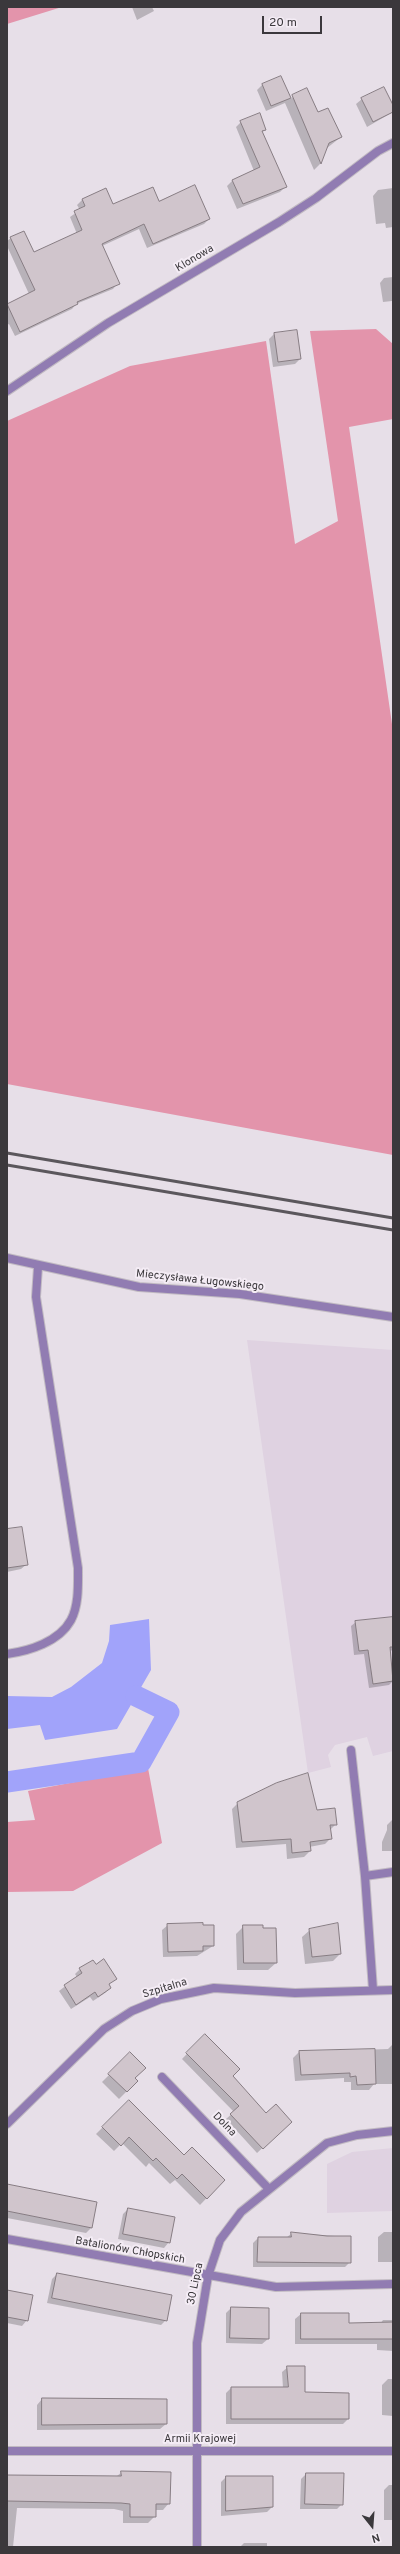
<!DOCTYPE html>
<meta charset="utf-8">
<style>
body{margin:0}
#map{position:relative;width:400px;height:2554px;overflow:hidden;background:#e7dfe8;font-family:Overpass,sans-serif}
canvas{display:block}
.frame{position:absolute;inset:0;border:8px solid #3b383c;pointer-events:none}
.north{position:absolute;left:352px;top:2506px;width:40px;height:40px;-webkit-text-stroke:3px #f4ecf5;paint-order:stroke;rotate:163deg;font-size:11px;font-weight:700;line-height:16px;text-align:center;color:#3b383c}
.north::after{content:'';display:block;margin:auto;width:14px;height:18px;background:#3b383c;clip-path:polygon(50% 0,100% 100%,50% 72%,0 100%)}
.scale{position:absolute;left:262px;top:16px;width:60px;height:18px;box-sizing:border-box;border:2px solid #3b383c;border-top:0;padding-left:5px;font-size:12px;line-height:14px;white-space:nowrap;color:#3b383c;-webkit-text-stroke:3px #f4ecf5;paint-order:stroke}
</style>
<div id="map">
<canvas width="400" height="2554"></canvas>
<div class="frame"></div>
<div class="north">N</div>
<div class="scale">20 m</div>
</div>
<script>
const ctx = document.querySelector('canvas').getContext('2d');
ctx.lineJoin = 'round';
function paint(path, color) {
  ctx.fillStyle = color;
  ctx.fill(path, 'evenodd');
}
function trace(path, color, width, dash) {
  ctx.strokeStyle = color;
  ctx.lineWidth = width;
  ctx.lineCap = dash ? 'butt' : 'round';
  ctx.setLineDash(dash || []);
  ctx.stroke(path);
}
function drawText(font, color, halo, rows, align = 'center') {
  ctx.font = font + ' Overpass,sans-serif';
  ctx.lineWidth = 4;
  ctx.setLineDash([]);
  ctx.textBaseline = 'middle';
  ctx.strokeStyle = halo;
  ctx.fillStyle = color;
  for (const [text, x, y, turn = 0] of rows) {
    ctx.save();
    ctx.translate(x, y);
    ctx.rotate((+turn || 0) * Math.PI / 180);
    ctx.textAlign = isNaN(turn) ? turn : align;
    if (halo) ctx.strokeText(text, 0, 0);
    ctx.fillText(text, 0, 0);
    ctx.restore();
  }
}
const built = new Path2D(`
 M247,1340L393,1350V1751L373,1756L367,1737L335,1745L328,1755L331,1767L308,1773Z
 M393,2148V2211L327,2213V2164L352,2152Z`);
const green = new Path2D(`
 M7,7H62L7,24Z
 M376,329L393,344V419L349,427L393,731V1155L7,1084V421L130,366L266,341L295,544L338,521L310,331Z
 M148,1768L162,1843L73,1891L7,1892V1822L35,1820L28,1791Z`);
const water = new Path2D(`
 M149,1619L151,1670L117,1729L45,1740L40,1725L7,1729V1696L52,1697L71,1687L102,1663L109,1641L110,1625Z`);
const shadow = new Path2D(`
 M132,7H152L154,11L137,20Z
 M281,77L290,99L307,89L318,113L341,137L327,148L320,164L314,170L285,103L266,111L257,90L262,85Z
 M362,99L393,108V112L367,127L356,104Z
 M241,122L265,129L262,133L286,186L280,192L237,209L227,186L232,181L254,171L236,127Z
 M393,188V227L386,228L385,223L376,224L373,196L378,190Z
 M82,200L113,205L159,202L209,219L204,224L147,248L139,229L102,246L118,283L113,289L76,304L72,309L15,336L9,324L7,325V305L29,294L7,246V241L11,238L33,253L77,234L70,217L80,210L77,205Z
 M393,277V307L392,301L383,302L380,283L384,278Z
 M274,334L300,359L295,364L273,367L269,339Z
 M7,1535L27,1564L21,1569L7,1572Z
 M393,1618V1650L390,1651L393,1681L389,1685L369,1688L364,1654L354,1655L351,1626L356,1622Z
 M238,1803L317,1812L336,1824L330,1830L331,1838L325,1844L309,1847L310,1851L304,1857L287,1859L286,1844L236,1848L232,1809Z
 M393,1819V1851H382V1842L387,1830V1825Z
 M337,1924L340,1954L333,1961L305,1964L302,1937L310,1930Z
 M168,1925L213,1946L197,1956L163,1957L162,1930Z
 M244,1926L276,1963L268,1970H237L236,1934Z
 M80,1969L115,1979L108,1985L110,1988L105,1993L93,2001L90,1997L71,2009L59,1991L77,1977L75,1974Z
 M205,2035L231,2076L266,2114L285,2127L257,2153L226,2119L234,2112L182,2059Z
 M392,2045L393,2084H374L369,2090H351V2082H344V2078L295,2081L293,2058L299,2052L388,2049Z
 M130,2054L134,2078L137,2081L119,2099L102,2082Z
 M129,2101L184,2156L224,2180L200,2205L175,2180L170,2184L149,2163L146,2167L122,2143L114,2151L96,2134Z
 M7,2185L91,2228L86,2233L7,2218Z
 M128,2209L169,2242L164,2248L118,2239L123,2214Z
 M384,2232H393V2262H378V2237Z
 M292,2233L350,2237V2262L345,2267H253V2243L258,2238H286Z
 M57,2274L166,2320L161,2325L47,2303L52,2279Z
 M7,2291L27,2320L22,2326L7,2323Z
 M231,2308L268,2309V2339L262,2344L226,2343V2313Z
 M301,2314H348V2324H380L383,2320H393V2351L377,2350V2344H295V2319Z
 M7,2366L8,2390H7Z
 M288,2367L304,2393L348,2419L343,2424H226V2393L231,2388H283L282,2372Z
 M388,2379H393V2416L382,2415V2385Z
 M42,2399L166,2400V2424L160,2429L37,2430V2405Z
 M122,2472L169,2503L163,2510H155V2516L148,2523H123V2511L114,2509L17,2508L13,2547H7V2475L117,2476Z
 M306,2474L342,2504L337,2509H300L301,2479Z
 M226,2477L272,2507L267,2512L221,2516V2482Z
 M389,2485H393V2520H384V2490Z
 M244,2543H267V2547H240Z`);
const canal = new Path2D(`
 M7,1782L141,1762L169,1712L136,1696`);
const building = new Path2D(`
 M281,76L291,98L271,106L262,84Z
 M384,87L393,105V112L373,122L361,98Z
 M307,88L318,112L328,108L342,137L329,143L321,164L292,95Z
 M260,113L266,130L262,131L287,187L243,204L232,180L260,167L240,121Z
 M195,185L210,219L153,244L144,224L102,244L120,284L77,302L78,304L20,332L7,304L35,290L10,237L24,231L34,252L82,230L74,211L85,206L82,199L106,188L113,204L153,187L159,201Z
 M297,330L301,359L278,362L274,333Z
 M22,1527L28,1565L7,1568V1529Z
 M393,1617V1647H390L393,1681L373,1684L368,1650L359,1651L355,1621Z
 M308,1773L317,1810L335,1808L337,1825H330L332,1839L310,1842L311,1851L292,1853L291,1839L242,1842L237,1802L276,1783Z
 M203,1923V1925H214V1946H203V1951L168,1952L167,1924Z
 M338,1923L341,1954L312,1957L309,1929Z
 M243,1925H263V1928H276L277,1963H244Z
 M104,1959L117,1979L109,1984L111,1988L98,1997L95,1992L76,2005L64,1985L82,1973L79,1968L93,1960L96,1964Z
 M205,2034L240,2069L233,2076L266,2113L276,2104L292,2122L263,2149L230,2114L239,2106L186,2053Z
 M375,2049L376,2084L357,2085L356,2076L350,2077V2073L301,2075L299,2051Z
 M130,2052L146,2068L135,2078L138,2081L127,2092L108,2074Z
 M129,2100L184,2155L192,2147L225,2180L207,2199L182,2174L177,2179L156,2158L153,2161L129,2137L121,2146L102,2127Z
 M7,2184L97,2202L92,2228L7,2211Z
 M128,2208L175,2217L170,2243L123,2234Z
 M291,2232L327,2236H351V2263L257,2262L258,2237H291Z
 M57,2273L172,2295L167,2321L52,2298Z
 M7,2290L33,2295L28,2321L7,2317Z
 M231,2307L269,2308V2339L230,2338Z
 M301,2313H349V2323L393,2322V2339H301Z
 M287,2366H305V2392L349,2393V2419H231V2387H288Z
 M42,2398L167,2399V2424L42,2425Z
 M121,2471L171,2472L170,2504H156V2517H130V2504L121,2503L7,2501V2475L121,2476Z
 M306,2473H344L343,2505L305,2504Z
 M226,2476H273V2507L226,2511Z`);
const street = new Path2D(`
 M7,391L108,323L279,222L316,198L378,151L393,143
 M7,1258L139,1287L240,1294L393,1317
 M7,1654C29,1651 59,1642 71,1620C79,1605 78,1585 78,1568L36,1297L38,1267
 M351,1750L365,1876L373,1990
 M365,1876L393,1872
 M162,2077L269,2189
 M7,2124L104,2029L132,2011L161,1999L214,1988L295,1993L393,1990
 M7,2239L276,2287L393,2284
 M7,2451H393
 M197,2547V2343L208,2276L220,2240L241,2212L327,2143L357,2135L393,2131`);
const rail = new Path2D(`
 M7,1153L393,1218
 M7,1165L393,1230`);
const streetNames = [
 ["Klonowa",195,259,-31],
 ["Mieczysława Ługowskiego",200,1281,6],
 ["Szpitalna",165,1989,-17],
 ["Dolna",224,2125,46],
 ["Batalionów Chłopskich",130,2251,10],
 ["30 Lipca",196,2284,-78],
 ["Armii Krajowej",200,2440]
];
paint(built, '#dfd2e1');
paint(green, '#e394ab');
paint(water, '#a1a3fa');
paint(shadow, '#0003');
trace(canal, '#a1a3fa', 21);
paint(building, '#d0c5cc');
trace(building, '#877d83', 1);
trace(street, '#c1bac2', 10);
trace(street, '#917cb2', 8);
trace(rail, '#5b575c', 3);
drawText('11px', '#3b383c', '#f4ecf5', streetNames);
</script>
